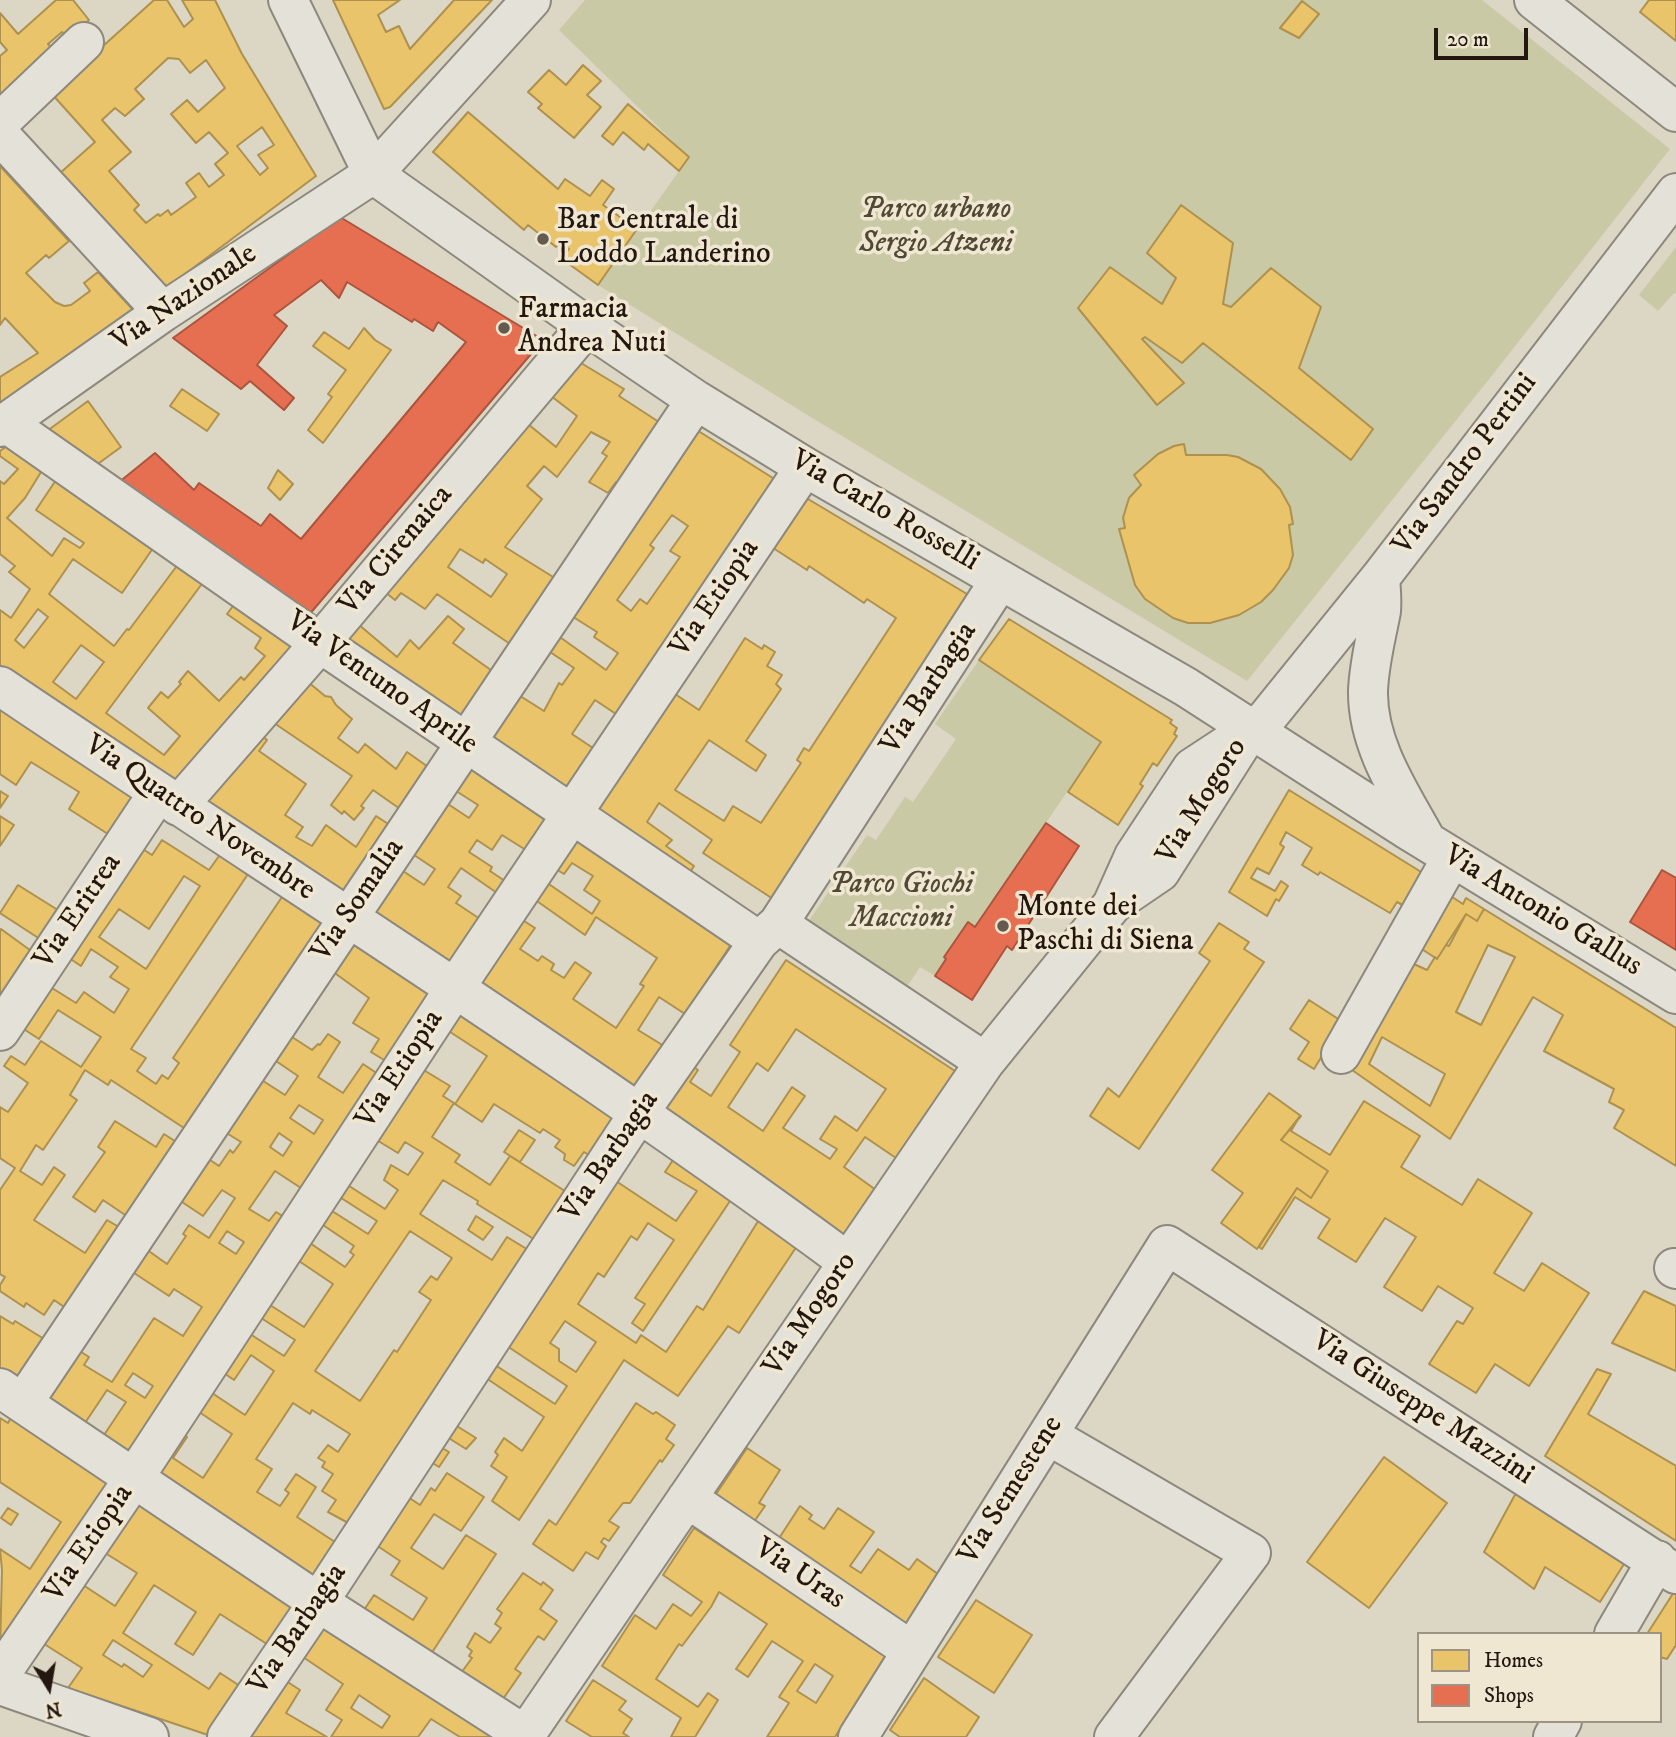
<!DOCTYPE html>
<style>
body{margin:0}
#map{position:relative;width:1676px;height:1737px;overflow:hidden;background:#dcd6c4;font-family:"IM FELL DW Pica",serif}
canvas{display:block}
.legend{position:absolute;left:1417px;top:1632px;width:245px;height:91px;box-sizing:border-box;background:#efe7d2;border:2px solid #9e9484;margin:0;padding:9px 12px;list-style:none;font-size:21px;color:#241710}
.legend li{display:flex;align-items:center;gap:14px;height:35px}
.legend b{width:35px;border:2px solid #9e9484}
.north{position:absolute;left:14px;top:1653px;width:70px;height:70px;-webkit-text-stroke:5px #efe7d2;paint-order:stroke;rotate:169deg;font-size:19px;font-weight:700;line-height:28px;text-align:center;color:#241710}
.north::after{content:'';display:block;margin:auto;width:24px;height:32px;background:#241710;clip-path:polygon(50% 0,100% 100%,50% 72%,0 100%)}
.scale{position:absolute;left:1434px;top:28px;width:94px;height:32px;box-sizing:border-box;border:4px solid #241710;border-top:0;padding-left:9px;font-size:21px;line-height:24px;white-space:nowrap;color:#241710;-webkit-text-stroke:5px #efe7d2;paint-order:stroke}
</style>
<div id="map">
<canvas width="1676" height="1737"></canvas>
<ul class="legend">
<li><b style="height:19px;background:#e9c46a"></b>Homes</li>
<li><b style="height:19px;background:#e76f51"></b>Shops</li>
</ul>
<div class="north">N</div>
<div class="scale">20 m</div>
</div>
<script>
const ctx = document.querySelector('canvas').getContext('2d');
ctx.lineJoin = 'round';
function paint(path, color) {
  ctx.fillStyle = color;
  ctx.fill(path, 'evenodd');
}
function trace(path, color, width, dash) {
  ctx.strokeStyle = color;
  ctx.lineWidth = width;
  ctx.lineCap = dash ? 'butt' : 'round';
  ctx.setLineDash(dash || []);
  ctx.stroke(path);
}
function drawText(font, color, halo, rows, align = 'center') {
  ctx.font = font + ' "IM FELL DW Pica",serif';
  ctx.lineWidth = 7;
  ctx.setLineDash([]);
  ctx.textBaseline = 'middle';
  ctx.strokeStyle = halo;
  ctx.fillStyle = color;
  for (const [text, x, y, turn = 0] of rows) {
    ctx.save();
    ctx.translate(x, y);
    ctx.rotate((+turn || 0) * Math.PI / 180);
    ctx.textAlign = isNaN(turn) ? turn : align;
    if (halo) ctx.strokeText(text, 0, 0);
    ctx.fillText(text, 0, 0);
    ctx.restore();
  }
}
const green = new Path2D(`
 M585,0H1482L1670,149L1490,378L1247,681L809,416L598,285L689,157L559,30Z
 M1676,247V294L1674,293L1658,311L1639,295Z
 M979,660L1101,742L975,927L967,923L944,957L946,959L935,976L920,967L906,988L808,922L867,835L876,840L905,797L913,802L956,739L935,724Z`);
const homes = new Path2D(`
 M56,0H73L89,20L68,39L62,32L48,44L55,51L0,101V56L7,50L0,42V13L18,34Z
 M154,0H167L184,27L193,19L182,0H215L242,54L316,176L165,289L59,174L95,142L51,93ZM168,58L179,59L190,73L206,60L225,88L198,112L187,100L171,114L196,143L209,132L228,153L215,164L224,175L209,187L199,173L186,183L196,197L171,215L168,210L160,216L158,214L146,223L134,210L139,205L109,171L131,152L102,120L115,108L125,116L144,99L135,89ZM262,127L274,145L258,155L268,168L260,175L237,146Z
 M333,0H400L378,15L386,32L399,26L410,49L454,0H492L390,107L384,109Z
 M1649,0H1676V41L1640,12Z
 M1302,1L1319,14L1299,38L1280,28Z
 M583,65L601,81L587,95L601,107L574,138L538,108L542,104L528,92L549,70L566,85Z
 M628,104L689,157L679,171L648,144L644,150L623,132L613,145L602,136Z
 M468,112L558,189L565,179L590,196L602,180L614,189L603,205L637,229L598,285L562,259L569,249L560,242L556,247L528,225L524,230L433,152Z
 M0,166L69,241L49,258L46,255L26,273L55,302L64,306L71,305L90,291L84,283L98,272L136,313L0,405V377L38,353L5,318L0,325Z
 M1181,205L1233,243L1223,304L1231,307L1271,268L1321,307L1299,368L1373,429L1351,460L1203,343L1182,363L1145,337L1142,339L1184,383L1157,405L1078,308L1110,267L1162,304L1176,278L1147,253Z
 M364,328L375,340L391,350L323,443L308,430L332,397L328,394L346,370L313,346L324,332L349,349Z
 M581,363L624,389L619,396L662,424L621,485L616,482L608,493L589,482L607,456L602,453L610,442L591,432L557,477L544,466L527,486L542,499L505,547L558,580L513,646L437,594L425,609L401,593L395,600L385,592L528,424L556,447L577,416L551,396ZM460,549L483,563L485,559L507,574L491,597L448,567Z
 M182,389L219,414L207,431L170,406Z
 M88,401L121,447L95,466L47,431Z
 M692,427L776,480L619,716L595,700L572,734L596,750L567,795L486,740L517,694L544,711L559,683L562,685L574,668L547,650L557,635L606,670L618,653L594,637L597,632L570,615ZM672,515L688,526L670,551L680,557L647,604L640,599L631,611L617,600L654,548L650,545Z
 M14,441L46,464L25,498L7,518L52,556L64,538L80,548L84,543L36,510L60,474L158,541L122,593L73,559L49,594L114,646L127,629L129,630L182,559L207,577L106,713L164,755L180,736L148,708L161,692L168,698L181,684L179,682L188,671L219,701L241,677L244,680L265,656L255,648L261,638L227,614L239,598L302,644L178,789L0,672V610L11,618L30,589L9,572L15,566L0,554V481L4,484L18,469L0,456V451ZM38,609L48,617L24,648L15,640ZM81,645L104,662L76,699L53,682Z
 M1184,444L1186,455H1227L1238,457L1261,469L1280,489L1290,507L1293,524L1289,525L1293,555L1289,568L1273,590L1261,602L1239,615L1210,623H1188L1173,618L1145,599L1135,585L1119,529L1125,528L1123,518L1129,498L1141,485L1134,475L1158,454L1174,446Z
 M278,470L293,484L280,500L268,488Z
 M803,496L972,597L773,899L703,853L712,840L659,803L647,822L672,840L666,846L694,866L686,879L590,815L672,692L699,710L745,638L762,649L764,645L775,652L767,666L782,675L776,684L781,689L746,741L766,755L756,771L709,740L675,790L724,821L733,806L761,823L801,763L797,760L804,748L809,751L896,618L867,599L864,603L809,566L807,570L770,546Z
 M448,616L464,629L453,643L495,673L461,725L344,641L358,624L397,657L410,640L419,649Z
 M1009,619L1172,720L1170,723L1177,728L1174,734L1177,736L1157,766L1153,763L1140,784L1143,786L1118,825L1068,792L1101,742L979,660Z
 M308,682L325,696L331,697L336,705L352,719L338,738L358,753L365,744L396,769L407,752L431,769L403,811L373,790L361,806L364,808L354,820L344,811L342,814L331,805L352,776L274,723Z
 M0,700L139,793L111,836L69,809L79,792L31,762L16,785L0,774Z
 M262,736L267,740L259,751L306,784L285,815L303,827L296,837L312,846L326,825L356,847L376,816L393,827L346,897L206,802Z
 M471,763L552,818L529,852L502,835L492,850L477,840L469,852L492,867L490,871L508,883L500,895L461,868L448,887L461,896L456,903L483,921L452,968L371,913L400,869L424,885L435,869L411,853L445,802L469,818L478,805L453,789Z
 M1289,790L1426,875L1408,908L1397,902L1390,913L1320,872L1318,875L1302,865L1312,848L1286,832L1280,844L1284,847L1269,874L1257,868L1251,878L1275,891L1281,881L1288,886L1279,901L1276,899L1267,916L1229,892Z
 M0,791L8,796L0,808Z
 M0,816L14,825L0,846Z
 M577,836L732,943L685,1014L659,997L638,1030L664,1046L634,1092L477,986L521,919L535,928L520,949L538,961L542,956L554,964L551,970L564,978L575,962L591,973L573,999L616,1028L644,986L640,984L657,958L596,917L585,935L534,899L546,882L592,914L600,901L584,890L593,876L572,863L564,874L554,868Z
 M162,840L209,870L224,849L252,868L131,1049L146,1058L137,1071L156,1084L162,1075L168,1079L179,1063L173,1058L286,891L327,920L190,1132L111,1080L108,1085L85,1070L70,1095L77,1100L43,1150L36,1145L20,1171L42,1185L54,1167L65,1175L34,1220L85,1253L107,1220L124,1230L70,1311L54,1300L44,1315L26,1303L24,1307L0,1291V1285L5,1277L0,1274V1190L15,1168L0,1158V1107L8,1112L28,1083L4,1066L11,1056L25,1065L41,1041L81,1067L101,1037L58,1010L39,1039L16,1024L44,983L76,1003L84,992L114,1013L129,989L110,977L118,967L91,949L81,966L63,954L135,844L152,855ZM184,876L200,886L146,969L99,937L119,909L149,929Z
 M18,885L61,912L43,941L0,913Z
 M1446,893L1463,904L1466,898L1484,909L1477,921L1466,914L1437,959L1414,944Z
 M1484,909L1676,1028V1166L1614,1128L1624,1110L1609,1102L1614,1089L1544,1051L1563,1015L1533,997L1450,1139L1345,1065L1403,959L1427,970L1435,957L1437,959L1446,945L1449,946L1466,914L1477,921ZM1488,945L1515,957L1481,1025L1456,1012ZM1382,1037L1445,1074L1430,1106L1369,1064Z
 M1219,923L1249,942L1244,949L1264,962L1139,1149L1090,1116L1108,1088L1119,1097L1210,961L1199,953Z
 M1,929L34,953L0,1005V931Z
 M351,941L435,994L389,1063L371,1052L379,1039L353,1023L369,998L332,971Z
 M786,960L955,1071L896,1158L865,1137L844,1167L876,1190L844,1237L658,1109L688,1063L698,1070L690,1082L711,1096L740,1052L730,1045ZM796,1029L886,1089L857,1131L835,1116L820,1139L837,1149L830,1159L783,1128L805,1096L792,1087L763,1131L728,1107L757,1063L768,1071Z
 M1309,1000L1343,1022L1314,1069L1298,1059L1309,1042L1290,1029Z
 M460,1012L619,1117L592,1157L584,1152L574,1166L564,1160L565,1154L555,1147L560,1140L543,1129L540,1133L494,1104L482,1122L455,1104L487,1056L447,1030Z
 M328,1034L340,1042L318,1077L343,1093L363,1064L381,1076L304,1190L275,1171L249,1209L269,1221L276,1212L286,1218L128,1455L102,1438L126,1402L107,1390L83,1426L52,1407L49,1393L78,1350L89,1357L84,1365L112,1382L154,1318L183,1336L202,1307L174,1289L169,1296L131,1271L146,1249L167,1264L186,1236L183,1234L189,1225L209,1238L235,1198L222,1190L203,1216L179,1200L207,1158L219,1166L230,1150L233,1153L241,1142L225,1132L260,1079L285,1095L298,1076L273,1059L289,1035L312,1050L318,1044L320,1045ZM299,1105L323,1120L314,1134L290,1118ZM279,1133L292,1142L283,1156L270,1147ZM227,1231L244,1242L236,1254L219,1243ZM133,1373L153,1386L145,1398L125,1385Z
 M422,1069L450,1086L443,1096L454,1103L432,1137L460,1155L455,1162L490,1185L510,1156L568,1193L537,1241L477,1204L478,1201L443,1180L420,1214L492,1260L507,1237L530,1251L350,1524L328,1512L336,1500L322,1491L333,1474L322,1467L325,1462L318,1458L328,1445L338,1452L350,1434L312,1410L310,1414L293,1403L256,1459L272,1469L257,1492L280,1506L289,1493L285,1490L296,1474L316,1487L297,1517L338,1544L314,1578L154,1473L181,1433L187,1437L173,1458L203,1478L232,1434L196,1410L209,1391L245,1415L274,1371L251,1355L234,1380L221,1371L247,1332L284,1356L295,1340L258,1316L267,1303L304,1327L333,1284L296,1259L307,1241L345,1267L354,1255L350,1252L354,1246L320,1223L329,1209L368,1234L377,1221L338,1196L346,1184L385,1209L398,1190L384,1180L391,1165L408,1175L423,1153L405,1142L398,1153L375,1139ZM410,1231L452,1258L437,1280L431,1276L419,1292L431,1300L397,1352L394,1350L360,1401L315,1371Z
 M1269,1093L1301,1116L1281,1140L1328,1171L1311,1198L1297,1188L1257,1249L1221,1223L1243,1193L1212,1170Z
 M1364,1101L1420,1136L1401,1167L1462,1205L1478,1179L1532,1213L1494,1273L1524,1291L1542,1263L1589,1293L1529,1386L1495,1364L1476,1393L1429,1364L1457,1321L1463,1324L1473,1308L1438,1286L1422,1311L1384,1287L1416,1237L1385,1218L1356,1262L1318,1238L1330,1219L1295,1197L1262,1249L1259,1247L1297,1188L1311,1198L1328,1171L1281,1140L1300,1116L1291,1131L1330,1155Z
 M115,1121L156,1147L164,1134L181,1145L131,1219L103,1200L95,1212L73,1197L105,1152L98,1147Z
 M519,1130L535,1140L520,1162L504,1152Z
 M675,1157L734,1195L643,1331L632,1323L645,1304L635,1298L674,1240L648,1223L637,1240L631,1236L604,1277L598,1273L578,1304L636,1343L641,1335L666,1352L697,1306L703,1310L760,1218L799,1243L739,1333L728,1326L678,1396L624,1360L519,1520L492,1501L507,1477L491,1466L498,1455L495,1452L504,1438L522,1451L544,1417L483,1376L492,1363L555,1404L567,1386L504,1344L613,1179L676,1221L697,1191L665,1172ZM565,1321L596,1342L576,1372L559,1361V1349L550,1343Z
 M476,1216L493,1227L483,1240L468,1230Z
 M1644,1291L1676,1306V1371L1612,1343Z
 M0,1316L13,1324L15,1321L49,1342L20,1386L0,1372Z
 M1597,1369L1611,1374L1588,1414L1676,1466V1541L1545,1456Z
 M636,1403L653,1414L656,1412L675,1425L666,1439L674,1445L662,1462L660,1460L630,1503H623L609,1521L619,1527L609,1541L604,1538L601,1542L606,1546L598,1559L586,1552L573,1571L533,1544L549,1520L556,1525Z
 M12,1416L111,1482L0,1651L2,1570L0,1549L30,1569L61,1522L0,1482V1418L8,1423Z
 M452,1423L476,1438L466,1449L444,1435Z
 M437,1445L449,1452L439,1467L428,1460Z
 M747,1448L780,1470L759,1503L765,1506L749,1529L710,1503Z
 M1384,1457L1447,1503L1369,1608L1307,1562Z
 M447,1473L484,1497L461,1531L434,1514L411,1548L443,1569L466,1535L496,1554L431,1654L364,1610L374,1595L413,1620L427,1598L391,1575L400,1561L373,1543L405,1495L420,1505L431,1488L435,1491Z
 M1517,1491L1624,1564L1600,1602L1545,1567L1534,1589L1484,1552Z
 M136,1499L297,1605L270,1646L220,1614L193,1655L175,1644L196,1612L154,1585L123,1633L209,1689L220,1673L243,1688L211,1736L68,1688L82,1668L41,1642L80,1583L115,1606L137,1573L102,1551ZM113,1640L152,1665L143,1677L124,1664L122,1667L103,1655Z
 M800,1506L812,1515L809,1519L824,1529L838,1508L874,1532L850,1566L861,1573L878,1549L909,1570L917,1559L938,1574L902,1631L774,1546Z
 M8,1508L18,1514L11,1525L1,1518Z
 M694,1528L886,1655L835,1737H767L789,1703L779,1697L803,1661L772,1641L748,1677L736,1669L767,1624L719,1592L711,1607L682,1646L679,1644L656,1679L698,1707L708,1693L718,1700L695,1737H671L681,1718L602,1666L635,1615L656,1629L673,1604L691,1616L702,1602L663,1575ZM815,1664L833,1676L816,1703L797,1691Z
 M523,1573L541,1585L543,1582L553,1590L540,1609L557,1621L544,1640L538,1636L515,1669L521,1673L503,1699L461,1673L472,1658L469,1656L472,1651L467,1647L475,1633L490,1643L501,1628L495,1624L502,1613L497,1609Z
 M1674,1592L1676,1593V1645L1667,1659L1660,1657V1634H1647Z
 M976,1600L1032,1635L994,1693L938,1657Z
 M322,1621L500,1737H460L431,1719L418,1737H331L342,1720L326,1710L343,1684L300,1655ZM359,1695L390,1716L382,1728L351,1708Z
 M924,1678L979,1717L966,1737H900L890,1730Z
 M283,1679L300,1690L286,1713L327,1737H245Z
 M593,1680L626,1701L619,1710L632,1719L623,1733L629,1737H592L566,1721Z`);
const shops = new Path2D(`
 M340,217L543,340L308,616L118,483L155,453L194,490L199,483L261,526L270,514L301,539L466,342L438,322L433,331L414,319L412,322L347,282L339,298L321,280L274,315L287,326L257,365L294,398L284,410L250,381L241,389L173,338Z
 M1046,823L1079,846L1012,950L1007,946L972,1000L935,976L946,959L944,957L968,922L975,927Z
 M1662,870L1676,878V950L1630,922Z`);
const minor = new Path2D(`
 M288,0L373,174L587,326L696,400L805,467L1186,687L1408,830L1676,994
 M1534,0L1676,112
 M0,122L84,42
 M0,135L163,312
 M6,423L320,643L759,941
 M0,427L163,312L373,174L531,0
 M1380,578C1381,589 1382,600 1381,611C1376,638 1369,663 1368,691C1367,745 1401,794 1426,840
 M0,686C283,877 573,1059 848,1262
 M178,806L320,643L587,326
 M1113,904L1160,872L1243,741
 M778,924L985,1062
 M0,1031L158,793
 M1341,1054L1452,857
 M1674,1268L1676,1269
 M0,1388L318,1602L525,1735
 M23,1403L696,400
 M1048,1435L1251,1553L1114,1737
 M687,1498L912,1651
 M1614,1634L1657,1560
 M0,1675L134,1478L455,988L805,467
 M0,1685L149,1737
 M227,1737L327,1589L639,1113L759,941L778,924L1000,580
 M524,1737L985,1062L1112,905L1134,856L1192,768L1265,720L1380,578L1676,193
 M858,1737L1167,1245L1676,1574
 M1553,1737L1562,1721`);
const markers = [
 [543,239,7,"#645a4f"],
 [504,328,7,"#645a4f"],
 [1003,926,7,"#645a4f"]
];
const parkNames = [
 ["Parco urbano",936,211],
 ["Sergio Atzeni",936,245],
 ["Parco Giochi",901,886],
 ["Maccioni",901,920]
];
const poiNames = [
 ["Bar Centrale di",557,222],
 ["Loddo Landerino",557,256],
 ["Farmacia",518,311],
 ["Andrea Nuti",518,345],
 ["Monte dei",1017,909],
 ["Paschi di Siena",1017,943]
];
const streetNames = [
 ["Via Nazionale",185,299,-34],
 ["Via Sandro Pertini",1466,465,-53],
 ["Via Carlo Rosselli",884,512,30],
 ["Via Cirenaica",397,551,-50],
 ["Via Etiopia",716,599,-56],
 ["Via Ventuno Aprile",381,684,35],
 ["Via Barbagia",930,689,-57],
 ["Via Mogoro",1203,802,-58],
 ["Via Quattro Novembre",199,819,34],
 ["Via Somalia",359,901,-56],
 ["Via Eritrea",79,912,-56],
 ["Via Antonio Gallus",1542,912,31],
 ["Via Etiopia",401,1070,-57],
 ["Via Barbagia",611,1157,-56],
 ["Via Mogoro",811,1315,-56],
 ["Via Giuseppe Mazzini",1422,1409,33],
 ["Via Semestene",1012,1491,-58],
 ["Via Etiopia",90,1544,-56],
 ["Via Uras",799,1575,34],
 ["Via Barbagia",299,1630,-56]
];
paint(green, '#cac9a5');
paint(homes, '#e9c46a');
trace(homes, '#ae904f', 2);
paint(shops, '#e76f51');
trace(shops, '#ac553e', 2);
trace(minor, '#8d887d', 42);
trace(minor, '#e4e1d8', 38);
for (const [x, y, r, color] of markers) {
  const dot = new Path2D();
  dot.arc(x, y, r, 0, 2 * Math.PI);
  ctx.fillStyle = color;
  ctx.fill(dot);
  trace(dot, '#efe7d2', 2.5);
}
drawText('italic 30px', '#524935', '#efe7d2', parkNames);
drawText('30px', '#241710', '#efe7d2', poiNames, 'left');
drawText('30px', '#241710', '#efe7d2', streetNames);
</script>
